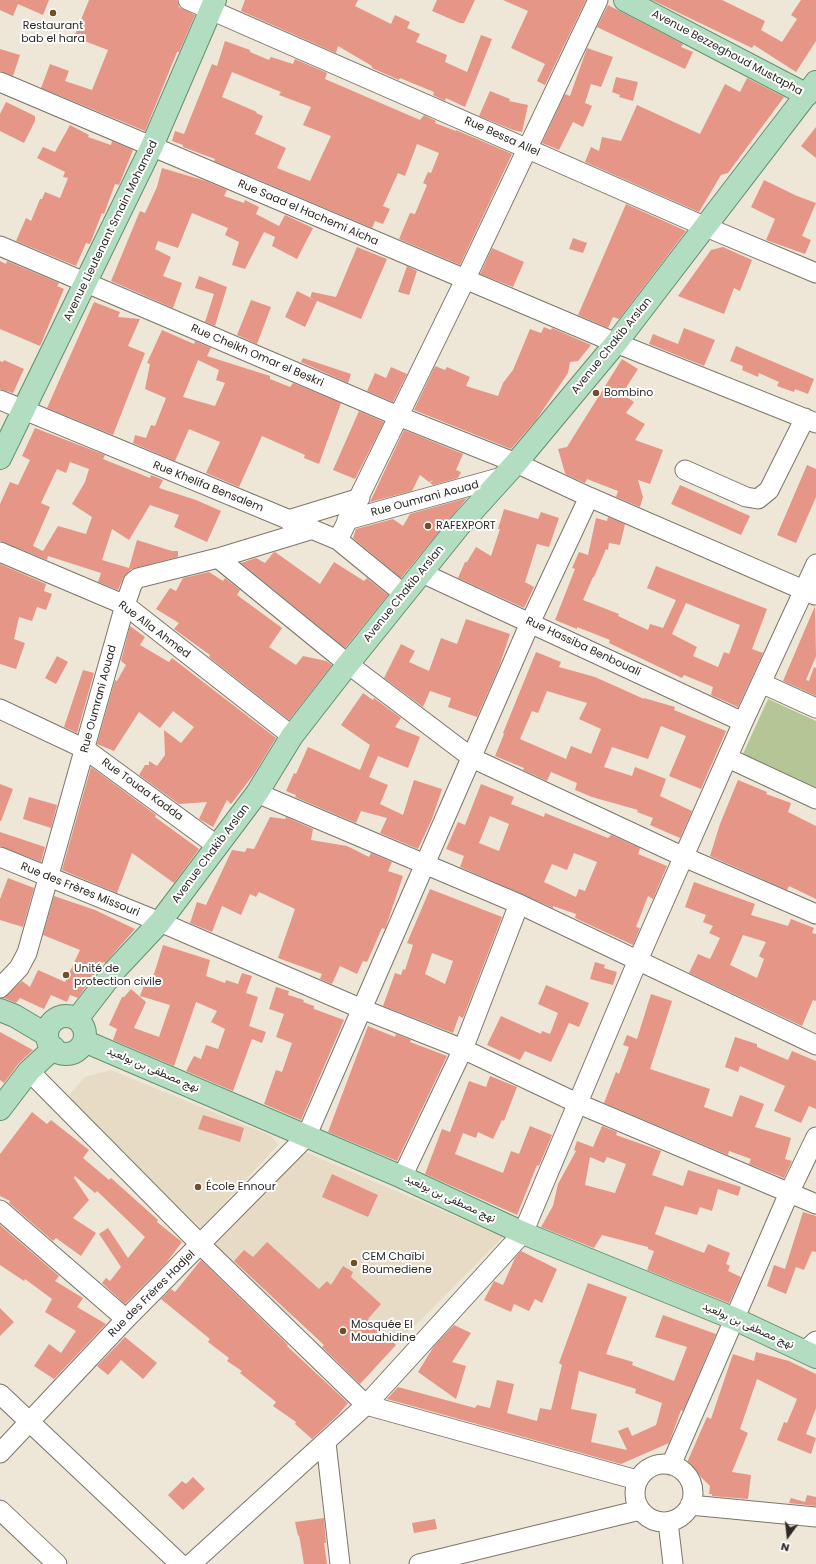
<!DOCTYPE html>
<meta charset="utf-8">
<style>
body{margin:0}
#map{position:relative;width:816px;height:1564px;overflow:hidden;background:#eee6d7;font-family:Poppins,sans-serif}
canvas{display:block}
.north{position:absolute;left:768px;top:1516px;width:40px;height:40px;-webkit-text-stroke:3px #fff;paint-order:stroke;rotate:195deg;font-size:11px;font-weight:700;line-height:16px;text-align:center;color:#2c2924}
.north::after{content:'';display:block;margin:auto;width:14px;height:18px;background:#2c2924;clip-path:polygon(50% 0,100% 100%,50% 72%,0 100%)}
</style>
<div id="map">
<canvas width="816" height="1564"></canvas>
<div class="north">N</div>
</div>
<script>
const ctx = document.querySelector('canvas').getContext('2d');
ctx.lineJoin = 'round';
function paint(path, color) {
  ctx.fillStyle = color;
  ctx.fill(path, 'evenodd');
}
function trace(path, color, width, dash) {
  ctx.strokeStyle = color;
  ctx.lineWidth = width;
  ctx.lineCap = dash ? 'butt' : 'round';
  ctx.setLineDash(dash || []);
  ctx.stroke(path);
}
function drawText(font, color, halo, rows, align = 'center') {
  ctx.font = font + ' Poppins,Vazirmatn,sans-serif';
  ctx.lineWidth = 4;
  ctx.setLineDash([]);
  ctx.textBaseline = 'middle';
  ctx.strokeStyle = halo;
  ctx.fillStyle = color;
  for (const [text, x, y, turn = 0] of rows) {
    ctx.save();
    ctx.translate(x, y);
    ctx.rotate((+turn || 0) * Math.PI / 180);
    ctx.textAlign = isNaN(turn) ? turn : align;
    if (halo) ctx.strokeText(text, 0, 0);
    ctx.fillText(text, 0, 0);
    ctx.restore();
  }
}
const built = new Path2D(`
 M111,1070L271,1136L278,1145L201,1228L66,1099L85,1077Z
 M303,1151L503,1237L396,1345L327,1281L291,1317L212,1245Z`);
const green = new Path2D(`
 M768,699L816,721V789L742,756Z`);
const building = new Path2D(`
 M0,0H49L43,15L18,4L13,16L0,10Z
 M89,0H177L179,7L195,15L179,52H177L145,131L41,88L50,64L69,71L65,81L92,90L108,50L74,37Z
 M245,0H358L355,6L391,24L395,15L410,22L407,28L420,34L416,42L447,55L445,62L467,72L481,35L492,39L465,107L446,98L445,101L433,95L434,92L400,78L399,80L372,68V66L338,46L336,53L241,11Z
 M437,0H475L464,23H460L432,11Z
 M503,0H586L545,85L537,81L545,64L511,48L528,11Z
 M652,0H722L765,21L761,30L782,42L797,19L791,15L801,0H816V41L796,72L754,45L752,48Z
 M608,5L683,44L681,47L693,52L685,69L597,27Z
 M225,41L250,50V52L269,60L271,57L293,64L295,59L327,73L325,79L420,120L424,115L436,121L435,123L456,131V130L512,154L460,265L399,239L410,213L415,214L427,185L423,183L428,172L431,173L439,153L417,144L405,176L398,173L383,206L390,209L383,224L375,221L372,228L214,161L215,159L183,147V145L172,141L175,131L184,134L212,64L217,66ZM232,72L281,92L279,95L311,107L303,125L331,136L310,181L277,168L286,148L255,134L263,116L256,113L257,112L222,97Z
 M587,48L613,57L601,87L591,84L585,103L592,106L583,127L573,122L559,150L542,143L565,94L570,96Z
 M0,49L20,55L13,76L0,71Z
 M616,77L638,82L633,101L619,97L620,95L612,92Z
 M747,78L784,97L728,173L721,175L699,212L585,162L591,147L599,151L602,137L621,141L637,105L700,134L725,84L740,92Z
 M490,91L510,99L509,101L528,105L522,132L513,130L479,116Z
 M6,102L35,116V121L24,143L0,131V114Z
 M70,125L89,135L88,137L111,145L112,141L133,150L119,185L115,184L104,214L102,213L90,244L86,243L76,266L16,241L26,218L31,221L40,199H42L45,192L60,198L68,178L63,177L65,172L37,158L43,147L55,152Z
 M816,127V158L801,146Z
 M162,168L206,181L227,190L224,196L244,203L245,200L259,207L256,214L279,226L285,215L313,228L297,259L272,246L275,237L264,232L245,269L232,265L239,242L225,235L228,228L192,213L178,248L158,241L155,249L171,257L163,276L182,283L173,308L111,281L140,211L145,213L157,187Z
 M764,180L797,196L816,203L802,236L811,240L805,254L766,240L775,219L751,207Z
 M626,204L686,231L619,319L613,317L608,328L578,315Z
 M573,238L587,243L583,253L569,249Z
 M357,247L387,259L361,319L310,298L312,292L336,297Z
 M723,247L752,260L740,291L734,288L724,314L678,296L711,250Z
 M492,248L524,262L513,287L480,274Z
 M0,261L6,264L7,261L59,283L57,286L64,289L40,346L0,329Z
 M407,266L417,271L409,295L398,292Z
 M199,276L227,287L215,326L205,322L214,294L195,288Z
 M297,291L317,301L305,327L285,317Z
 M251,300L271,307L257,344L237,335Z
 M94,302L120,312L118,317L140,319L128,346L145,353L113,435L47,408Z
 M544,327L551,330L552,328L591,345L578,361L570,362L568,373L536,420L511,449L414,410L435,366L445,370L447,367L470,377L466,386L498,396L503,383L513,370L530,329L541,333Z
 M684,328L715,340L704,366L649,344L653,334L678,344Z
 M162,330L194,344L195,341L211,348L207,356L270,376V379L290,387L293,383L341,403L319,464L304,458L305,455L262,436L239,487L206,473L220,442L189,429L175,461L133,443L135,435L146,438L151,425L155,426L166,398L145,389L150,364L147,363ZM198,360L219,370L216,380L225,383L215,406L183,397Z
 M736,346L814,379L808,394L795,389L794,392L777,386L779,382L759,373L758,377L742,370L743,366L730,361Z
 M303,358L351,374L348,383L301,362Z
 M622,359L638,369L622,394L634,402L626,413L645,424L635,440L663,450L650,484L638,480L643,497L640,507L616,497L618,491L587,479L585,483L567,475L565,473L558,449L567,447Z
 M4,360L24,369L13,393L0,389V361L3,362Z
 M391,367L407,374L393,402L367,391L375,373L386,378Z
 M359,411L384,422L355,479L333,470Z
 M35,428L105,455L103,459L150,478L151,475L163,480L159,488L196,500L221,511L207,542L174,527L179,515L150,505L129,540L112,529L102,560L129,568L137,540L172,551H178V557L131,569L123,578L118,590L98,582L101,573L48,556L47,560L0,541V504L10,482L18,485L30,460L22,456ZM70,462L89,469L85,482L72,504L92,517L86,534L58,526L43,551L33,546L50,507L41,503L57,469L66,473Z
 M404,430L463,454L456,470L461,472L458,478L433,485L430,483L433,480L429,482L420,475L412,491L370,502Z
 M807,465L816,469V497L796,543L777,535Z
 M680,485L750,516L741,535L671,504Z
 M467,498L401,578L353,538L356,529L393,519L403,526L410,514Z
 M504,509L538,519L541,512L559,518L549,547L537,544L525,582L534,587L524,608L458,578L465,562H467L476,547L491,556L500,529H498Z
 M608,517L625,524L620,545L609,543L608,550L606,549L594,577H593L583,600L619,614L618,616L648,630L650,624L663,628L676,600L647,588L656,566L767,609L752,649L763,653L738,707L711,695L713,687L684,675L682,678L609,643L610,640L577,627V629L555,620L575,569L572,568L579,552L588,555L596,518L607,521ZM686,603L740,625L729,654L724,652L718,667L693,656L697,647L672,634Z
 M275,552L320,584L334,562L364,581L367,578L388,595L345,648L241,563L256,558L265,563L273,553Z
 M0,564L46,584L44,591L52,594L46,610L37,607L32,621L19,617L14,639L25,643L16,669L0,664Z
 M209,572L223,581L225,578L240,590L237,595L282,628L269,647L296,665L303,656L326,661L332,665L289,720L209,657L210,655L174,629L179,623L156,609L170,588L176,591L183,578Z
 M815,606L816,656L806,680L809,681L814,667L816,668V696L783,681Z
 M466,619L510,634L499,667L477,717L448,707L451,698L430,691L423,707L384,678L401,644L415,651L409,662L429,671L441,638L457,644Z
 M130,626L145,637L140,645L169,662L172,658L276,738L254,774L231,804L227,800L213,827L199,819L207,802L179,804L139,775L145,765H149V761L157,766L165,755L164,730L181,743L194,727L173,711L160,728L139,712L114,751L97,744L115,680L117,681L126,665L121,661Z
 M536,652L561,662L559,667L595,677L644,699V698L675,707L674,710L726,731L701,789L669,776L686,736L661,726L648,759L612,747L604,767L632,776L635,767L666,779L660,796L692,811L680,838L650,825L653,818L637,812L638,810L592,797L575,790L577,783L551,772L547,781L523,770L524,768L495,756L504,734L503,733ZM547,691L587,703L579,719L601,729L591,754L571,746L566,759L520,739L532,711L538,713Z
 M57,656L68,662L56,684L45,678Z
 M83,670L94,673L77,733L64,727Z
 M363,693L373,700L374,698L401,718L395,727L420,737L408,768L378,756L369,777L388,785L380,804L403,815L414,780L442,789L432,819L418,849L380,833L387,818L361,811L356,823L295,797L296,795L286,791L294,773L296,774L308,747L360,770L370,745L341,725Z
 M91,767L156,815L155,817L199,849L174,883L132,853L117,893L62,870Z
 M738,780L767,792L766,794L791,803L788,812L816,826V899L789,886L787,890L710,856L720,824Z
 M0,784L13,789L1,821H0Z
 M481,784L514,797L511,804L544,817L545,813L608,838L611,835L640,848L638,854L667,866L653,899L648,896L636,927L640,928L633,945L575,918L576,914L553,906V908L460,867L464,856L446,849L458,822L465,825ZM490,816L509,824L499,851L479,843ZM574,853L597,862L585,891L579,889L576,897L544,882L552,864L567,870Z
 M29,797L57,805L51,828L23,819Z
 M270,817L285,819L286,817L313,829L311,840L347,846L369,857L371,853L392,862L388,871L403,876L385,929L382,928L367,962L363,961L357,974L340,966L332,984L320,979L322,974L278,958L295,909L259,892L256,897L250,894L241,915L222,906L212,932L190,923L197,902L206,905L232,850L245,852L247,848L254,849Z
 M0,832L45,847L41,862L0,846Z
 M8,878L34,888L23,927L0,920V899Z
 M694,882L755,904L751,915L788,926L791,919L814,928L812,933L816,934V1001L813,1000L802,1026L689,973L698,954L710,959L720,938L709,933L713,926L703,922L706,915L685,907ZM743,935L766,942L759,956L764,959L757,978L730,965Z
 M430,889L502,917L463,1018L459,1016L453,1033L383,1006L395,973L401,975L403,969L405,970L413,945L407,943ZM432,953L453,961L445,984L425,974Z
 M54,896L95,910L135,929L105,963L103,962L78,998L70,995L67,1002L51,995L44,1009L20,998L16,1003L4,998L22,981L30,987L38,970L65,982L80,950L43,935Z
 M163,945L210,960L206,976L225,983L226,980L238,984L242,973L252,976L246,993L258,997L249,1026L266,1032L262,1043L252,1039L233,1091L186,1071L194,1056L201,1059L206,1045L218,1049L225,1029L211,1022L217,1011L196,1002L174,1066L113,1040L117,1029L109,1025L122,997H124L131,989L146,1002L134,1028L159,1037L170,1005L140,996L144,985L150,987Z
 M595,962L605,965L604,968L617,972L613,985L590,979Z
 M546,985L589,1003L579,1027L569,1023L551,1062L525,1051L520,1060L487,1045L501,1016L541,1034L542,1031L550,1034L558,1013L538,1004Z
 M276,987L289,991L288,995L304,1000L303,1002L314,1006V1009L344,1020L301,1120L264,1104L276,1070L282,1072L292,1043L276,1037L284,1014L269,1009Z
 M651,994L672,1001L650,1069L710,1089L704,1107L732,1117L740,1095L764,1104L755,1127L791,1138L785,1159L792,1161L784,1178L749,1164L751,1159L729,1151L728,1155L604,1103L616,1072L619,1074L629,1047L623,1045L627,1035L637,1039Z
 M368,1026L395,1037L396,1034L411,1040L410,1042L447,1056L397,1161L328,1132Z
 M0,1032L33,1050L19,1063L4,1083L0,1080Z
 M735,1037L757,1044V1047L788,1060L792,1051L816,1061V1109L809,1106L801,1123L774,1111L785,1086L740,1066L738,1072L725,1067Z
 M490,1076L517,1087L504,1121L502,1120L493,1139L478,1132L476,1138L463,1133L455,1154L503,1173L511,1151L519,1154L530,1126L552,1135L539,1166L537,1165L517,1215L425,1174L442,1129L450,1132L469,1081L486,1087Z
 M32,1112L47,1124L51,1120L89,1150L83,1158L109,1180L111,1178L158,1220L157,1222L182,1242L166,1263L125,1304L102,1283L106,1278L110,1281L121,1267L99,1234L108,1228L128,1258L145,1237L97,1191L95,1193L75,1176L74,1178L89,1200L73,1218L96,1233L81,1256L56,1238L53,1241L9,1203L10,1201L0,1196V1154Z
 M203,1115L244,1128L240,1142L198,1129Z
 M602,1126L617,1132L616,1135L661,1151L652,1175L683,1186L688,1170L741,1187L738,1196L718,1189L712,1211L700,1207L697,1215L665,1206L655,1234L704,1253L708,1244L730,1253L726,1264L730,1266L728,1271L741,1277L729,1303L647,1270L654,1251L648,1249V1247L602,1235L594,1248L541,1227L553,1206L558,1184L576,1151L574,1150L577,1141L593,1147ZM590,1157L604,1163L607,1157L626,1164L615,1193L585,1185Z
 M332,1174L378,1195L368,1217L322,1197Z
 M803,1212L816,1216V1252L812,1251L804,1270L796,1267L786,1294L767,1286L774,1265L785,1269Z
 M0,1225L59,1276L55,1281L83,1298L77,1307L106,1324L54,1379L34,1366L49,1344L61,1353L76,1331L45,1312L52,1299L25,1279L24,1281L0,1265Z
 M267,1242L319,1289L327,1281L331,1285L343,1266L353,1272L351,1277L381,1304L368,1319L396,1345L360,1384L322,1347L324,1345L234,1261L244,1250L253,1257Z
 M521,1251L557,1269L542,1303L535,1299L529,1311L514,1304L511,1312L484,1300L494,1281L503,1285L515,1258Z
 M201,1260L288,1345L287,1346L348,1403L338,1415L312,1439L295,1424L296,1422L273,1406L276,1402L240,1373L242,1371L227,1361L229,1358L208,1342L210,1339L161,1299L171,1289L175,1292Z
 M588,1283L627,1297L606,1354L633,1362L632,1365L674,1381L687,1347L655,1337L663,1315L716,1334L683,1411L681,1410L669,1443L621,1464L387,1399L398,1387L475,1408L477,1405L490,1408L497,1380L514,1384L507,1413L537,1421L540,1408L551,1410L562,1365L559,1363ZM579,1371L636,1389L635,1393L662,1403L656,1425L632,1436L628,1427L618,1431L627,1450L591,1442L597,1414L571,1409Z
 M0,1308L14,1322L0,1336Z
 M454,1325L471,1333L452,1362L466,1366L456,1399L418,1372L434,1346Z
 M125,1337L157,1363L143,1379L121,1360L108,1375L97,1366Z
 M756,1352L789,1361L816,1374V1408L806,1434L816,1438L811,1454L777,1440L784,1422L787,1423L797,1399L757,1379L740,1429L748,1433L732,1472L751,1475L748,1499L712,1496V1494H709L710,1486L695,1471L685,1467L707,1417L711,1419L733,1354L754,1361Z
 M193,1477L205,1489L183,1510L168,1495L182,1481L186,1484Z
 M807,1495L816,1497V1506L789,1503L791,1498L805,1502Z
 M324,1518L326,1543H324L327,1564H304L299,1535L298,1536L295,1522Z
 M435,1519L437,1529L414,1533L412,1523Z`);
const minor = new Path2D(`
 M188,0L706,227L816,273
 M0,82L616,343L816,423
 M0,246L398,416L516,463L589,497L815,595
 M0,400L338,540L404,594
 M685,470L746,497L758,499L769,490L805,418
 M288,520L360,498
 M347,520L502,477
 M338,540L465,280L598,0
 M0,552L125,605L292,736
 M218,558L348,664L472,758L684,857L816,914
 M422,573L743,722
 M761,683L816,708
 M0,709L85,749L216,845
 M728,758L816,799
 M257,793L519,904L816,1045
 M0,857L160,922L362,1009L463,1049L579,1104L816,1204
 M0,988L19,968L27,953L125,605L133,582L138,578L218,558L310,530
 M29,1071L201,1245L366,1405L637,1480
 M402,1177L463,1049L519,904
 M0,1210L126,1319
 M804,1352L816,1341
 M0,1394L180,1564
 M326,1443L340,1564
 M0,1453L126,1319L306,1137L530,623L589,497
 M635 1493a29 29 0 1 1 58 0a29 29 0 1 1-58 0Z
 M671,1465L789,1193L816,1137
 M690,1505L816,1517
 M0,1510L57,1564
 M668,1522L673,1564
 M191,1564L366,1405L523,1233L638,960L743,722L816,564
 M419,1564L640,1510`);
const major = new Path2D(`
 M625,0L807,95
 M0,458L152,146L215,0
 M0,1010L15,1016L47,1035
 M47 1035a19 19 0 1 1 38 0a19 19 0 1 1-38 0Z
 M77,1019L115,970L160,922L257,793L292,736L348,664L459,526L516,463L616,343L816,82
 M84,1041L402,1177L523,1233L735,1319L816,1357
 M0,1109L29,1071L54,1048`);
const markers = [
 [53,13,4,"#734f29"],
 [596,393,4,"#734f29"],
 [428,526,4,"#734f29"],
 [66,975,4,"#734f29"],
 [198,1187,4,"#734f29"],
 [354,1263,4,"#734f29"],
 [343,1331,4,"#734f29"]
];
const poiNames = [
 ["Restaurant",53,26,"center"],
 ["bab el hara",53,39,"center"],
 ["Bombino",604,393],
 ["RAFEXPORT",436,526],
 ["Unité de",74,969],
 ["protection civile",74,982],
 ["École Ennour",206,1187],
 ["CEM Chaïbi",362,1257],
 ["Boumediene",362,1270],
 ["Mosquée El",351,1325],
 ["Mouahidine",351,1338]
];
const streetNames = [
 ["Avenue Bezzeghoud Mustapha",727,53,28],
 ["Rue Bessa Allel",502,137,24],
 ["Rue Saad el Hachemi Aicha",308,213,23],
 ["Avenue Lieutenant Smain Mohamed",111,231,-64],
 ["Avenue Chakib Arslan",612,346,-51],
 ["Rue Cheikh Omar el Beskri",257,356,23],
 ["Rue Khelifa Bensalem",208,487,22],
 ["Rue Oumrani Aouad",425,499,-15],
 ["Avenue Chakib Arslan",404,594,-51],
 ["Rue Alla Ahmed",154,630,37],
 ["Rue Hassiba Benbouali",583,647,25],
 ["Rue Oumrani Aouad",99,699,-75],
 ["Rue Touaa Kadda",142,790,36],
 ["Avenue Chakib Arslan",211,854,-53],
 ["Rue des Frères Missouri",80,890,22],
 ["نهج مصطفى بن بولعيد",153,1070,23],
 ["نهج مصطفى بن بولعيد",450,1199,25],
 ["Rue des Frères Hadjel",152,1294,-45],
 ["نهج مصطفى بن بولعيد",748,1326,24]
];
paint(built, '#e7dbc6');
paint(green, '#b4c596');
paint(building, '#e69687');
trace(minor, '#7d766a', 21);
trace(major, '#63906f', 24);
trace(minor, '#fff', 19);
trace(major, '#b3ddc1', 22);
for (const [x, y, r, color] of markers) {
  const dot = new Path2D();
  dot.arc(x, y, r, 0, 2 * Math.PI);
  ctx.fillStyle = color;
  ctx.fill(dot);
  trace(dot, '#fff', 1.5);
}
drawText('11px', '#2c2924', '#fff', poiNames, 'left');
drawText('11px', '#2c2924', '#fff', streetNames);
</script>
